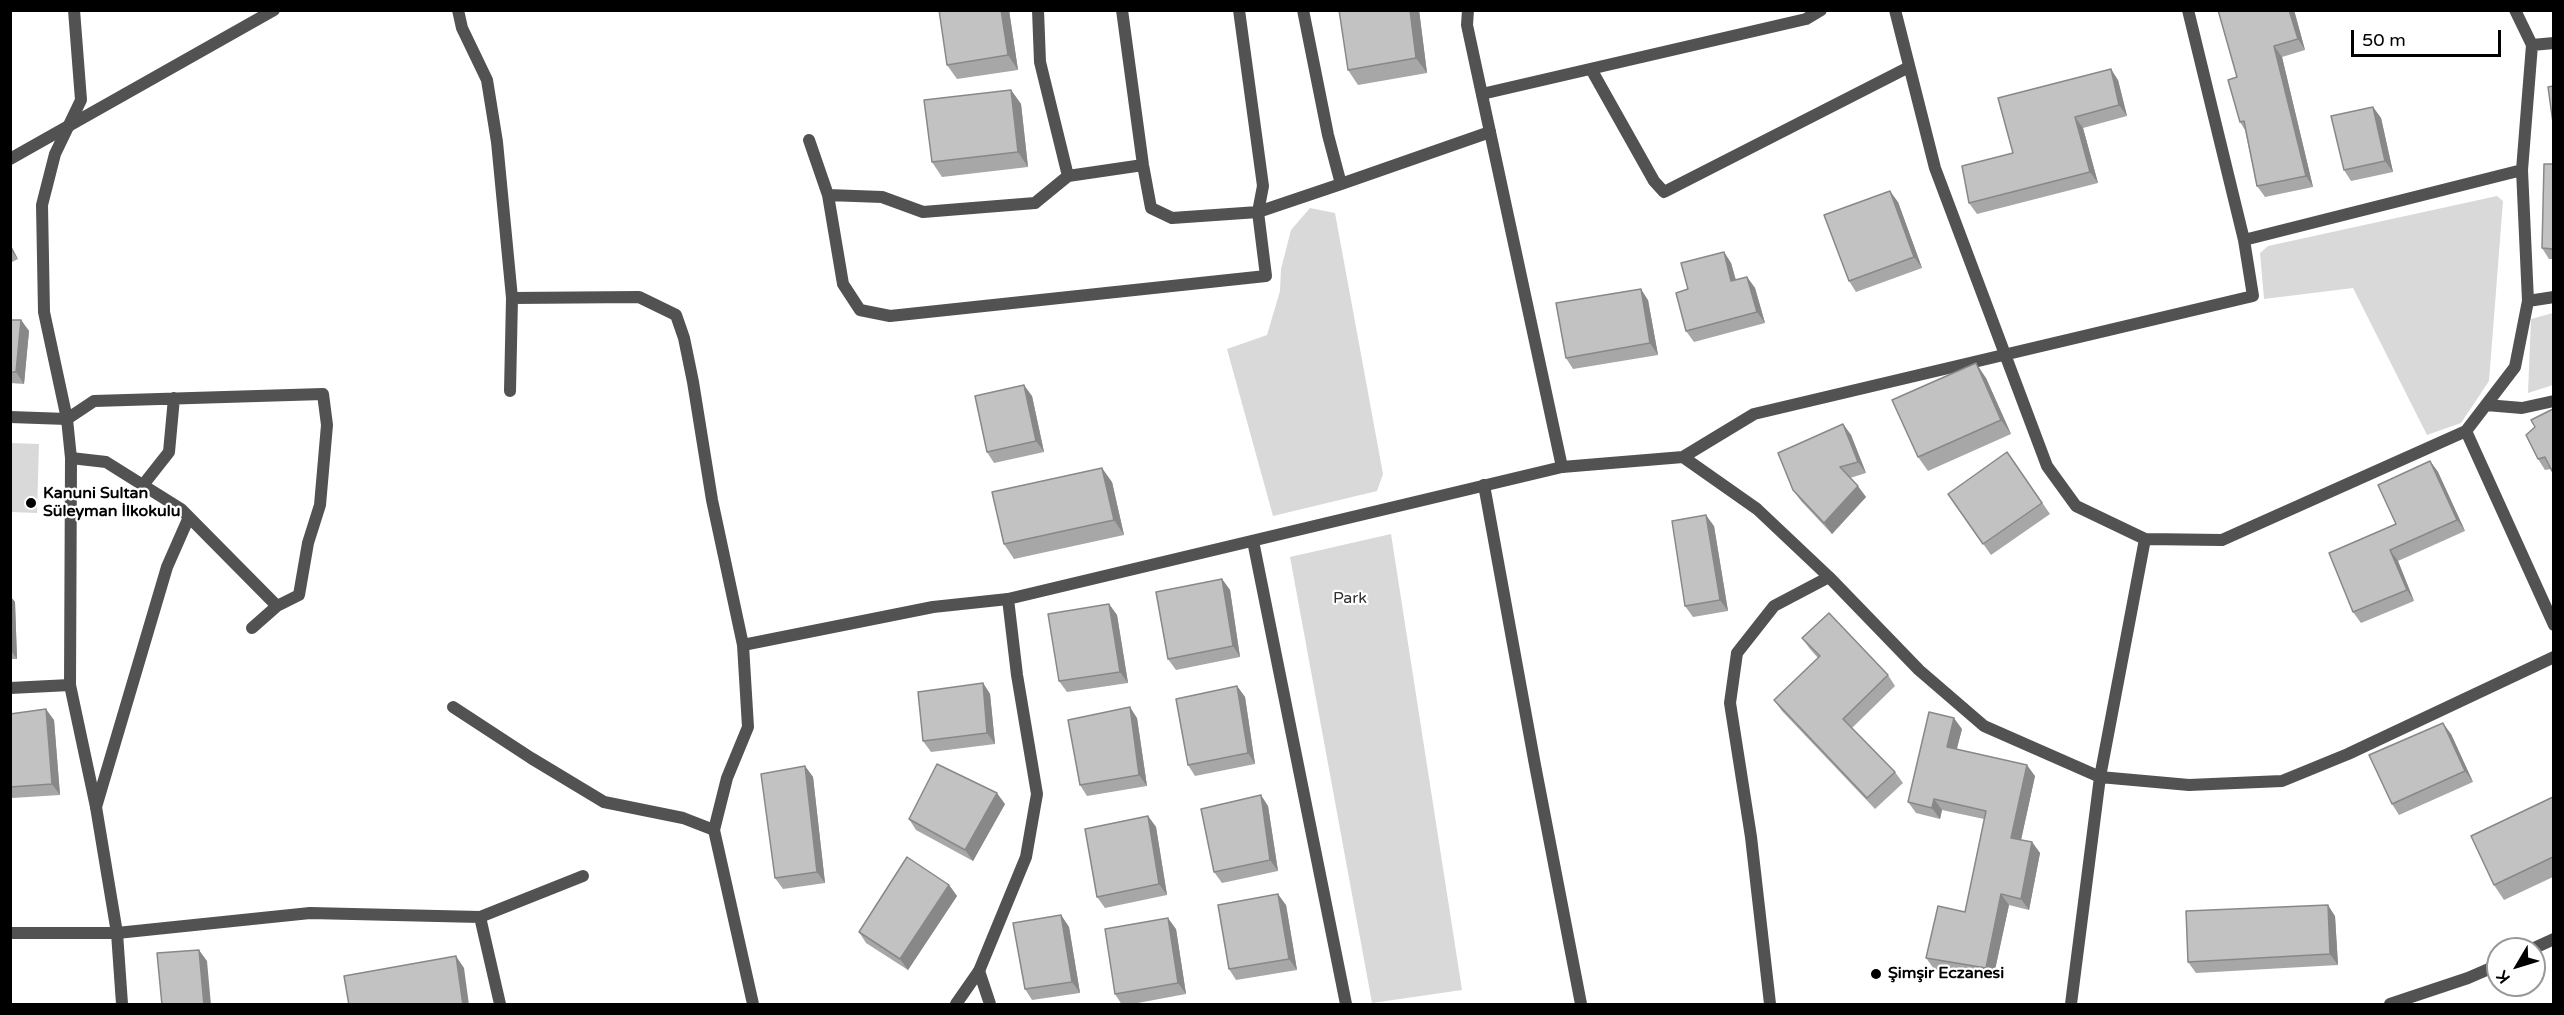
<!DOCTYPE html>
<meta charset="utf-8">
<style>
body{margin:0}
#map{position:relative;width:2564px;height:1015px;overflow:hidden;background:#fff;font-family:"Varela Round",sans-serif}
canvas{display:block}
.frame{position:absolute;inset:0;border:12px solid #000;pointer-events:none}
.north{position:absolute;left:2486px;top:937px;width:60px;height:60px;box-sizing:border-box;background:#fff;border:2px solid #999;border-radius:50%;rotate:232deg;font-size:16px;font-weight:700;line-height:24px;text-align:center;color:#000}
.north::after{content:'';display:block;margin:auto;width:21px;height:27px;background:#000;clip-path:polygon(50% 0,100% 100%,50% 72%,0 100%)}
.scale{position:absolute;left:2351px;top:30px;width:150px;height:27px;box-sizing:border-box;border:3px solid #000;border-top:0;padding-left:8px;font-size:18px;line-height:21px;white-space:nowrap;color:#000;-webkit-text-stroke:4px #fff;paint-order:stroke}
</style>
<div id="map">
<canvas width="2564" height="1015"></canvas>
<div class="frame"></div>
<div class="north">K</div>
<div class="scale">50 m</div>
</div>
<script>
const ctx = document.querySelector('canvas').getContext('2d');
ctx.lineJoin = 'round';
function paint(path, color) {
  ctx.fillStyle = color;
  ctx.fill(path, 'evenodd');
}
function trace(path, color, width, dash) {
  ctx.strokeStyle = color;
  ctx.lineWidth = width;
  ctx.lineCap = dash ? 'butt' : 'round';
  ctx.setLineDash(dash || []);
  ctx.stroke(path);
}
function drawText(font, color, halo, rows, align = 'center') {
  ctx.font = font + ' "Varela Round",sans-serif';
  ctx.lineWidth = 4.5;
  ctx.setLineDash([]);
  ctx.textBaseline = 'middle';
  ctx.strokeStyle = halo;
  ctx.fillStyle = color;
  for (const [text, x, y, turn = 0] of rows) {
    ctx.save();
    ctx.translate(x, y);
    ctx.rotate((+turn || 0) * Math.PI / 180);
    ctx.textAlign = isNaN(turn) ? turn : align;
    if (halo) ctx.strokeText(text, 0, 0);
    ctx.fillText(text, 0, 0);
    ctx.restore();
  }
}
const green = new Path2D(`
 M2497,196L2503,201L2489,381L2461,423L2427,435L2353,288L2264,299L2260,253L2268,246Z
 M1310,208L1335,213L1383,474L1377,491L1273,516L1227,349L1267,335L1280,291L1281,269L1291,230Z
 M2553,313V385L2528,393L2531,319Z
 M11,443L39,444L37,513L11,512Z
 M1391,534L1462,990L1372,1003L1290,557Z`);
const minor = new Path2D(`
 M458,10L462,28L487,80L497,142L512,298
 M1038,10L1040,62L1068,176
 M1122,10L1143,165L1151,208L1172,218L1258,212L1341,184L1328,135L1303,10
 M1895,10L1935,168L2047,466L2076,506L2145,539L2222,540L2466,431L2515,367L2528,301L2522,170L2532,45
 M2188,10L2244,240
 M2515,10L2532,45L2554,43
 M1591,69L1654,181L1664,192L1909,67
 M1482,94L1806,19L1821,10
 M809,140L828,195L843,284L860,310L890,316L1266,276L1258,212L1263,186L1239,10
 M10,159L274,10
 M1341,184L1490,132
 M828,195L882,197L923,212L1035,203L1068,176L1143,165
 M2528,301L2554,297
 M510,391L512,298L639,297L676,315L684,338L693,382L712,500L743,645L748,727L727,778L714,830L753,1004
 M2486,405L2522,408L2554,401
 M10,417L67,419L94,401L323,394L327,425L320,505L308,543L299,595L277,606L252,628
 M2466,431L2554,625
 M1683,457L1757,509L1829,577L1919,670L1984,726L2100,777L2189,785L2282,781L2348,754L2554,657
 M71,458L106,462L181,509L277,606
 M1562,467L1683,457L1754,414L2253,296L2244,240L2522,170
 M143,485L169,452L174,398
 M1484,485L1535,765L1581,1004
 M1253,541L1346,1004
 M743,645L933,607L1008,599
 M10,688L70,685
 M453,707L531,758L604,802L683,818L714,830
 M96,807L167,567L189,517
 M480,917L500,1004
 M10,933H117L310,913L480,917L583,876
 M979,971L990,1004
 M1770,1004L1751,837L1730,703L1737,653L1774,606L1829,577
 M2071,1004L2100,777L2145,539`);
const tertiary = new Path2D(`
 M74,10L81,100L55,154L42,205L44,312L67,419L71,458L70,685L96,807L117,933L122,1004
 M2532,949L2554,939
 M956,1004L979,971L1026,857L1037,794L1017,675L1008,599L1562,467L1467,25L1468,10
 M2390,1004L2468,978L2498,965`);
const wall = new Path2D(`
 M1009,10L1018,70L957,79L947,65Z
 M1339,10H1419L1427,73L1358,85L1348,70Z
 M2218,10H2294L2305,50L2282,57L2313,187L2265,197L2257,186L2245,130L2240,122L2237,77Z
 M2118,80L2127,116L2083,128L2098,183L1977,214L1969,203L2013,153Z
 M1011,90L1021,104L1028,167L942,177L932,162Z
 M2373,107L2381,118L2393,172L2351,181L2344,170Z
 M2553,164V259H2549L2542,248Z
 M1898,202L1922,268L1856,292L1849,281Z
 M10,244L18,259L10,263Z
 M1724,252L1731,263L1736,280L1747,277L1755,288L1765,323L1694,342L1686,331L1688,289Z
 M1648,300L1658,355L1573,369L1566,358Z
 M10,320H21L29,331L24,384L10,383Z
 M1986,378L2011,434L1928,471L1918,457Z
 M1032,396L1044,452L994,463L987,452Z
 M2553,409V473L2551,469L2545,470L2538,459Z
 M1843,424L1851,435L1866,473L1850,478L1866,497L1832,534L1801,501L1793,490Z
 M2007,452L2050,514L1991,555L1948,494Z
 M2430,461L2438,472L2465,531L2398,561L2414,601L2361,623L2353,612L2396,524Z
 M1112,482L1124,535L1014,559L1004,544Z
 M1714,526L1728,611L1693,617L1685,606Z
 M1222,579L1230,590L1240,657L1176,670L1168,659Z
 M10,596L15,602L17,659H10Z
 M1109,604L1117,615L1128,683L1067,692L1059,681Z
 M1802,638L1888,675L1895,686L1852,728L1895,772L1903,783L1875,809L1782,711L1774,700L1818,658L1810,649Z
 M983,683L990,694L995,744L931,752L923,741Z
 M1237,686L1245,697L1255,764L1195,776L1188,765Z
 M10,714L54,720L60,795L12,798L10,797Z
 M1137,718L1147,786L1087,796L1080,785Z
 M1962,729L1957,749L2035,776L2021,840L2032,842L2040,853L2029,910L2009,905L1993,979L1934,969L1926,958L1965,912L1984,819L1942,810L1940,819L1916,813L1908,802Z
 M2451,734L2473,782L2399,815L2392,804Z
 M805,766L813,777L825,883L783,889L775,878Z
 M2553,797V877L2504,900L2494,885Z
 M1005,804L973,861L916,830L909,819Z
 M1268,806L1278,871L1222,883L1214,872Z
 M1148,816L1156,827L1167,895L1105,908L1097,897Z
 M949,885L957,896L908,970L866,943L859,932Z
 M1286,905L1297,970L1236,980L1229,969Z
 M1061,915L1069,927L1080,993L1032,1000L1025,989Z
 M2335,916L2338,965L2196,973L2188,962Z
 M1176,929L1186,994L1127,1005H1122L1115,994Z`);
const shadedWall = new Path2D(`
 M1001,10H1009L1018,70L1008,55Z
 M1410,10H1419L1427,73L1416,58Z
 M2289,10H2294L2305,50L2298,39Z
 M2274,46L2282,57L2313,187L2306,176Z
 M2111,69L2118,80L2127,116L2119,105Z
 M1011,90L1021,104L1028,167L1018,152Z
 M2373,107L2381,118L2393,172L2385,161Z
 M2075,117L2083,128L2098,183L2090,172Z
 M1890,191L1898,202L1922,268L1914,257Z
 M10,244L18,259L10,249Z
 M1724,252L1731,263L1739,292L1731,281Z
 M1747,277L1755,288L1765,323L1757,312Z
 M1641,289L1648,300L1658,355L1650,343Z
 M21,320L29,331L24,384L16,372Z
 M1976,363L1986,378L2011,434L2001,420Z
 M1024,385L1032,396L1044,452L1036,441Z
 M1843,424L1851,435L1866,473L1858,462Z
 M2430,461L2438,472L2465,531L2457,520Z
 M1102,468L1112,482L1124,535L1114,520Z
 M1858,486L1866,497L1832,534L1824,523Z
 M1706,515L1714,526L1728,611L1720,600Z
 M2390,550L2398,561L2414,601L2407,590Z
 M1222,579L1230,590L1240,657L1233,646Z
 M10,596L15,602L17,659L10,649Z
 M1109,604L1117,615L1128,683L1120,672Z
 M983,683L990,694L995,744L987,733Z
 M1237,686L1245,697L1255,764L1248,753Z
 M1130,707L1137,718L1147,786L1139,775Z
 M46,709L54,720L60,795L52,784Z
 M1954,718L1962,729L1954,758L1947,747Z
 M2443,723L2451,734L2473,782L2465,771Z
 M2027,765L2035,776L2019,849L2011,838Z
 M805,766L813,777L825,883L817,872Z
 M997,793L1005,804L973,861L965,850Z
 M1261,795L1268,806L1278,871L1270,860Z
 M1934,799L1942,810L1940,819L1932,808Z
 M1148,816L1156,827L1167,895L1159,884Z
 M2032,842L2040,853L2029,910L2021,899Z
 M949,885L957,896L908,970L900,959Z
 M1278,894L1286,905L1297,970L1289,959Z
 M2001,894L2009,905L1993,979L1986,968Z
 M2328,905L2335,916L2338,965L2330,954Z
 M1061,915L1069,927L1080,993L1072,982Z
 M1168,918L1176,929L1186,994L1178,983Z
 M199,950L207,961L211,1005H204Z
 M456,956L464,968L469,1005H463Z`);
const building = new Path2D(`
 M939,10H1001L1008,55L947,65Z
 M1339,10H1410L1416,58L1348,70Z
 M2218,10H2289L2298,39L2274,46L2306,176L2257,186L2244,121L2240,122L2228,80L2237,77Z
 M2111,69L2119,105L2075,117L2090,172L1969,203L1962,166L2013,153L1998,98Z
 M2553,86V123L2548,87Z
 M1011,90L1018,152L932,162L924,100Z
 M2373,107L2385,161L2344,170L2331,116Z
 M2544,164H2553V249L2542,248Z
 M1890,191L1914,257L1849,281L1824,215Z
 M1724,252L1731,281L1747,277L1757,312L1686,331L1676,293L1688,289L1681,263Z
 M1641,289L1650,343L1566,358L1556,303Z
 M10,320H21L16,372H10Z
 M1976,363L2001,420L1918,457L1892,400Z
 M1024,385L1036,441L987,452L975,396Z
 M2553,409V470L2552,471L2545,457L2538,459L2526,435L2535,427L2531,420Z
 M1843,424L1858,462L1840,467L1858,486L1824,523L1793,490L1778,453Z
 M2007,452L2042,503L1983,544L1948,494Z
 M2430,461L2457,520L2390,550L2407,590L2353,612L2329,553L2396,524L2378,485Z
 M1102,468L1114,520L1004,544L992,492Z
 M1706,515L1720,600L1685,606L1672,521Z
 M1222,579L1233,646L1168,659L1156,592Z
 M1109,604L1120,672L1059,681L1048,614Z
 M1829,613L1888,675L1843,719L1895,772L1867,798L1774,700L1820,656L1802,638Z
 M983,683L987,733L923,741L918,692Z
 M1237,686L1248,753L1188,765L1176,699Z
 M1130,707L1139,775L1080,785L1068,720Z
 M46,709L52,784L10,787V714Z
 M1929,712L1954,718L1947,747L2027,765L2011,838L2032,842L2021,899L2001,894L1986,968L1926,958L1938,906L1965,912L1986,811L1934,799L1932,808L1908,802Z
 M2443,723L2465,771L2392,804L2369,755Z
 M937,764L997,793L965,850L909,819Z
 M805,766L817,872L775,878L761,774Z
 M1261,795L1270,860L1214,872L1201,809Z
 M2553,797V857L2494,885L2471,836Z
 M1148,816L1159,884L1097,897L1085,829Z
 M907,857L949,885L900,959L859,932Z
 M1278,894L1289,959L1229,969L1218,905Z
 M2328,905L2330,954L2188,962L2186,911Z
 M1061,915L1072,982L1025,989L1013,923Z
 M1168,918L1178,983L1115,994L1105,929Z
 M199,950L204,1005H162L157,953Z
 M456,956L463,1005H349L344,976Z`);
const markers = [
 [31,503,6,"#000"],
 [1876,974,6,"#000"]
];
const poiNames = [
 ["Kanuni Sultan",43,494],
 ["Süleyman İlkokulu",43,512],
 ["Şimşir Eczanesi",1888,974]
];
const parkNames = [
 ["Park",1350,599]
];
paint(green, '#d9d9d9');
trace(minor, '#525252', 12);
trace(tertiary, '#525252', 12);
paint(wall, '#a7a7a7');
paint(shadedWall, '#888');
paint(building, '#c2c2c2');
trace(building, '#888', 1.5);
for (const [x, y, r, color] of markers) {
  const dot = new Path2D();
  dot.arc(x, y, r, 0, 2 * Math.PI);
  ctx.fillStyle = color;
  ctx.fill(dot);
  trace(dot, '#fff', 2);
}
drawText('bold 16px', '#000', '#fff', poiNames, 'left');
drawText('16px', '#303030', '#fff', parkNames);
</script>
